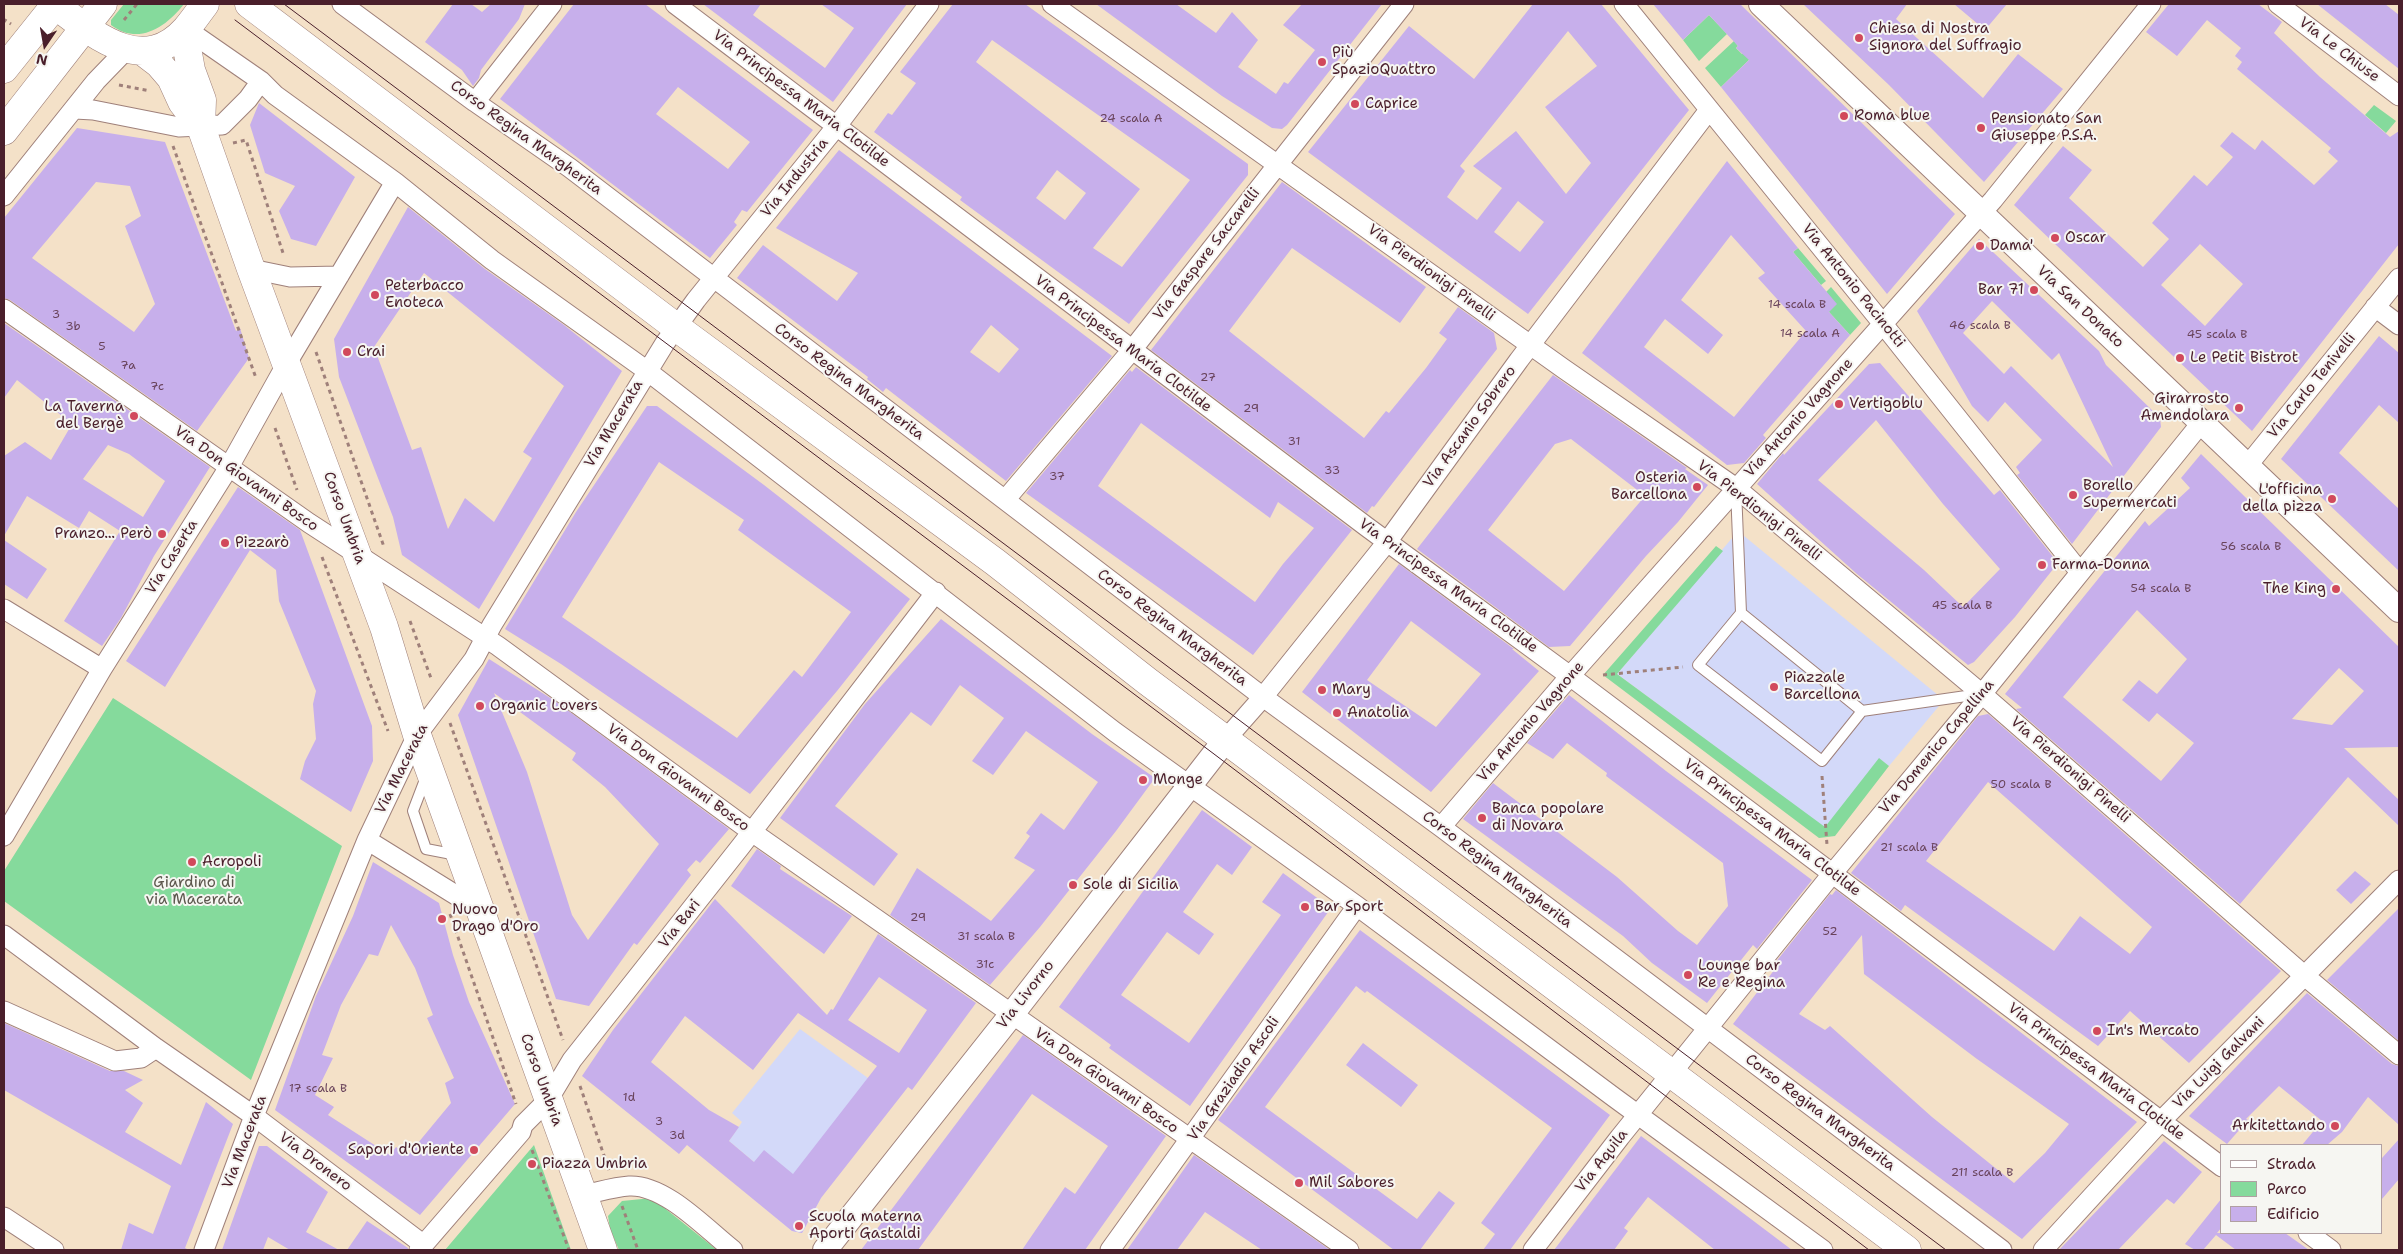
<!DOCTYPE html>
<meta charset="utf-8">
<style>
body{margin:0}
#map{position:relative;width:2403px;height:1254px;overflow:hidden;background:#f4e1c8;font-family:"Shantell Sans",sans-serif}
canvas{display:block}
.frame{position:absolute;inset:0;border:5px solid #4a1f2b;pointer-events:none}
.legend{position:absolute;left:2220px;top:1144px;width:162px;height:90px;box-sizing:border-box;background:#f6f6f2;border:1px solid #b1a0a2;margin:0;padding:6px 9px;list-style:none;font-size:15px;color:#4a1f2b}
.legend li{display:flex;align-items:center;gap:10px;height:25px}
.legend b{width:25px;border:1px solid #b1a0a2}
.north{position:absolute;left:20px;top:20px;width:50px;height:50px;-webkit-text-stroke:4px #f6f6f2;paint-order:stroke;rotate:192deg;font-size:14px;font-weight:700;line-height:20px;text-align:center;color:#4a1f2b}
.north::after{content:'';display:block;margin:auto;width:18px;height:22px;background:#4a1f2b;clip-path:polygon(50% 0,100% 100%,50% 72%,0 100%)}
</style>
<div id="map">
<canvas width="2403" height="1254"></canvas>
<div class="frame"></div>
<ul class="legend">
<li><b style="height:6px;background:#fff"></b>Strada</li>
<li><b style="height:14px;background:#85da9c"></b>Parco</li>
<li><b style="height:14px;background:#c7afeb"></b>Edificio</li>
</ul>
<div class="north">N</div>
</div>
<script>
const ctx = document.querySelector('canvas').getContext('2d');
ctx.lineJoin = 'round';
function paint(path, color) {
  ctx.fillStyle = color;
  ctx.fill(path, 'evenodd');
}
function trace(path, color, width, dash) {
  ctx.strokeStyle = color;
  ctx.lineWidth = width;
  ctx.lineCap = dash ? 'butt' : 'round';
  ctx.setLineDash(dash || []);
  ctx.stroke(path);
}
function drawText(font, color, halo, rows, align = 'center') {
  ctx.font = font + ' "Shantell Sans",sans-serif';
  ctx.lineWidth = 4;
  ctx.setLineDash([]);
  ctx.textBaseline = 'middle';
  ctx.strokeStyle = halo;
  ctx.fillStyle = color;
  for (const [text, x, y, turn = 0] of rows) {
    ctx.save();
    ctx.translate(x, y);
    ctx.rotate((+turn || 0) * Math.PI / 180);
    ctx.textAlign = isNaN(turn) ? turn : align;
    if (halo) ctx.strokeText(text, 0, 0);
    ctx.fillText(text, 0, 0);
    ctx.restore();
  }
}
const built = new Path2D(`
 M1738,531L1944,700L1889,766L1879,759L1825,828L1617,674Z
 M800,1029L868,1078L821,1198L802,1233L792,1231L736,1184L754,1162L729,1141L742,1122L732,1113Z`);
const green = new Path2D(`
 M124,4H184C166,27 139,46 111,25V20Z
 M1709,15L1727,34L1699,61L1683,40Z
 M1734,41L1738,46L1736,48L1742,54L1745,52L1751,58L1721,87L1705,68Z
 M2374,105L2396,121L2386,133L2365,115Z
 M1798,248L1826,281L1821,285L1793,252Z
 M1831,287L1861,323L1850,335L1829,312L1826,292Z
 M1716,546L1723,551L1617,674L1825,827L1879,758L1889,766L1835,836L1819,838L1603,675Z
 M113,698L342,846L251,1080L4,901V871Z
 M534,1145L571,1250H445Z
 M652,1198L717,1250H619L610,1229L608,1216L622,1201Z`);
const building = new Path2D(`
 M453,4H471L482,12L491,4H525L519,19L481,70L479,78L473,86L462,70L425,42Z
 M574,4H645L813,130L747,212L742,210L734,222L737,225L710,258L500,99ZM678,87L750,142L728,169L656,114Z
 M703,4H761L753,15L825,68L854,28L821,4H907L833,102Z
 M953,4H1025L1248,164V175L1129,324L960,200L962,197L874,132L888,113L892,115L916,83L900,72ZM992,40L1190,180L1122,267L1093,248L1140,189L976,62ZM1057,170L1086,193L1065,220L1036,198Z
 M1096,4H1176L1216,33L1232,12L1258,40L1238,67L1276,94L1284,82L1288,84L1315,50L1283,25L1302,4H1382L1287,125L1282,129L1272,128L1222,96Z
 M1533,4H1601L1689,110L1528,314L1308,152L1409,26L1474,79ZM1568,31L1597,66L1545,107L1591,163L1566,194L1516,131L1473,166L1502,188L1477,220L1447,197L1465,171L1460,166ZM1518,201L1544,222L1520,252L1494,232Z
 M1653,4H1740L1955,214L1887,294L1721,87L1749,60L1736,48L1738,46L1709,15L1683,40Z
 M1803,4H1907L1896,19L1983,98L2018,54L2063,89L1984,182L1889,85Z
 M1954,4H2007L1985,30Z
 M2169,4H2258L2282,22L2274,33L2320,77L2390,137L2399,131V244L2252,431L2014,205L2063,146L2092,170L2069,198L2143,267L2169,239L2152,223L2194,175L2207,186L2233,157L2220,146L2232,132L2255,150L2262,140L2314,185L2338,161L2328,152L2331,148L2237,69L2242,62L2235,56L2241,48L2207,20L2177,56L2146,32ZM2200,244L2243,284L2205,326L2161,285Z
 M2317,4H2385L2399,15V69Z
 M259,103L355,177L316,246L291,239L279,211L295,186L265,173L250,125Z
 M77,128L165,142L236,331L240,328L249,358L197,431L10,300L4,298V218ZM96,182L130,186L141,216L125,226L155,304L134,332L32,258Z
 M839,150L1112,356L1006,481L886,388L883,392L867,379L868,377L737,278L763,245L837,301L858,273L776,228ZM991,325L1019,349L999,373L970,352Z
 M1727,161L1798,248L1793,252L1837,304L1829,312L1850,335L1763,435L1766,438L1744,463L1727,465L1582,353ZM1731,235L1765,273L1758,278L1806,331L1734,417L1644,347L1665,319L1708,354L1723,335L1681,300Z
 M1282,182L1426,287L1400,323L1292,248L1229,331L1364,438L1386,411L1389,413L1426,368L1447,339L1439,333L1458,307L1494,333L1497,349L1374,507L1372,506L1367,513L1151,350Z
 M408,207L485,269L564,325L622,371L479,609L402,555L393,517L339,377L334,339ZM424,273L564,386L523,452L532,458L494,522L465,498L448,529L421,447L412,450L374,347Z
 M1979,239L2099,351L2106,365L2160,418L2161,427L2072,544L2017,475L2020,473L2016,467L2042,440L2005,402L1988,422L1972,406L1917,311ZM1992,301L2052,360L2059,353L2113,467L2011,366L2004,374L1963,333Z
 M4,323L210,467L154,556L121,618L102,646L64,621L120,531L89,511L79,528L27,496L4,536V456L25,442L51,460L72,424L17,380L4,398ZM108,445L129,454L165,481L143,517L83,479Z
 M2379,336L2399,353V423L2379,405L2339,453L2399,509V571L2281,459Z
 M1880,363L1994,495L2000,490L2058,563L2015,617L1974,662L1968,665L1857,574L1757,484L1783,453L1784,455L1869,364ZM1876,420L1943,504L2000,569L1963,607L1924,570L1818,480Z
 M1136,367L1352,530L1253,655L1026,493L1130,370L1132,372ZM1141,423L1270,518L1278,502L1314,528L1283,564L1255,602L1098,486Z
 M1553,375L1687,468L1685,469L1708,485L1678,522L1646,556L1570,646L1549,647L1417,549ZM1571,439L1645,496L1564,591L1488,530L1555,444Z
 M647,406H657L764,485L910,599L837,691L750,794L561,664L505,629L576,512ZM659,462L744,520L738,530L851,612L802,677L794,670L737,738L562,617Z
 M2201,454L2399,647V747L2344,748L2399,800V826L2348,777L2240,904L2016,709L2022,708L2005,694L2145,521L2149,526L2190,488L2181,478ZM2137,610L2187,659L2157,694L2139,680L2122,700L2149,722L2157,713L2194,743L2161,781L2063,697ZM2339,668L2364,691L2332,725L2292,719Z
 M238,487L300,530L372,726L373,761L351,812L300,779L305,761L316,739L313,704L316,691L279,601L276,570L250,550L165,687L126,661Z
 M4,540L47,569L27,599L4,584Z
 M1399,564L1514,649H1512L1539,671L1431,792L1302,692ZM1411,621L1481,674L1436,727L1367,680Z
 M941,619L1092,734L1155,778L1116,831L1040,927L990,985L890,915L917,868L991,921L1035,870L1014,858L1030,836L1026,833L1041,813L1064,830L1098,782L1026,731L993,775L972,761L1004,718L960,685L931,726L911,712L835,806L898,854L874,886L780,818L865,704Z
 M489,659L555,701L729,829L700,863L696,860L687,870L691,875L637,945L634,943L589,1006L556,999L458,715ZM494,693L576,753L572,760L605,787L659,844L588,940L572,915L527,772Z
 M1569,695L1666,771L1812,880L1757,949L1753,945L1707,1003L1652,963L1623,936L1463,819L1493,783L1617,877L1678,931L1697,945L1728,906L1723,863L1606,776L1607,773L1567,743L1553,759L1527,743Z
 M1988,714L2281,971L2189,1063L2130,1011L2098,1046L1905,905L1901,911L1851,873L1978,716ZM1988,782L2152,927L2130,954L2080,916L2054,951L1926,861Z
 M1202,810L1252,847L1232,875L1217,864L1183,912L1214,934L1199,955L1167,932L1121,995L1189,1043L1281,915L1262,902L1283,873L1331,908L1190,1106L1109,1048L1111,1045L1059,1007Z
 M757,849L781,866L780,869L852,916L824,954L731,886Z
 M373,862L439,903L453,955L469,1002L515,1104L420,1215L275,1110L316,996L353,916ZM391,925L415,968L433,1015L427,1018L454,1078L445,1083L451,1103L408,1155L396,1147L390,1155L328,1115L334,1107L315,1095L333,1058L322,1055L341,1005L369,954L378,956Z
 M2355,871L2371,884L2351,904L2336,890Z
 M1836,890L2137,1122L2022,1239L1733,1024L1778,965L1775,963L1830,894L1832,895ZM1862,935L1864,974L1977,1059L2069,1124L2045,1153L2014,1183L1932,1117L1830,1026L1825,1030L1799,1014Z
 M715,899L827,1015L831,1009L833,1010L878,934L976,1003L912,1090L908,1087L821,1198L802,1233L792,1231L687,1145L679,1154L582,1076L613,1030ZM879,977L927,1010L899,1053L848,1020ZM798,1013L877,1066L793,1174L764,1150L754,1162L729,1141L739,1127L709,1110L651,1062L685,1016L753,1070Z
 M2399,908V1041L2327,980Z
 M1360,930L1610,1115L1510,1250H1483L1495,1234L1481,1223L1552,1128L1367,991L1365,993L1356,986L1265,1107L1417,1219L1439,1191L1455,1203L1420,1250H1394L1218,1120Z
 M2307,993L2392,1064L2399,1066V1125L2368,1097L2342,1132L2327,1145H2302L2322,1121L2279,1086L2246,1119L2248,1120L2227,1144L2189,1116Z
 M4,1023L110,1071H124L143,1080L125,1090L143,1103L125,1132L181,1165L206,1102L233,1124L185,1248L189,1250H121L129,1223L153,1234L171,1186L4,1090Z
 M1023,1035L1166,1136L1085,1250H1022L1065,1187L1075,1194L1108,1146L1032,1094L918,1250H861Z
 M1363,1043L1418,1085L1401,1107L1346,1065Z
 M1641,1136L1792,1250H1715L1648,1197L1624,1228L1628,1231L1614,1250H1554Z
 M2399,1139V1179L2382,1199V1158Z
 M2164,1141L2202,1172L2174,1204L2167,1199L2118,1250H2059Z
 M259,1146H267L328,1192L306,1232L339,1250H290L268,1237L263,1250H222Z
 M1194,1155L1330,1250H1262L1205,1212L1177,1250H1127Z
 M2222,1198V1227L2217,1233H2285L2309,1250H2236L2216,1235L2203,1250H2195L2185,1244Z
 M367,1221L408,1248V1250H347Z`);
const path = new Path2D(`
 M124,20L137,4
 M4,22L5,20L11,24
 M119,85L150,91
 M233,143L246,140L284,256
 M173,146L256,378
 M316,352L384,547
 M275,428L297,490
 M322,557L388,731
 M410,621L432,681
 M1603,675L1683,667
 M450,723L563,1040
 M1822,776L1827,845
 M450,914L516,1104
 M580,1086L609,1170
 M532,1150L569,1250
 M622,1206L638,1250`);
const service = new Path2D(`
 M1736,489L1741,613L1698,665L1822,761L1862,711L1741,613
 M1862,711L1980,694
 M426,777L413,811L426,849L457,855`);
const minor = new Path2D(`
 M342,4L475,102L570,168L1263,697L1441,827L2002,1250
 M675,4L1367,527L1570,676L2222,1167
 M1052,4L1564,369L1736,488L1982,694L2306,977L2399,1055
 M1624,4L1883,324L2079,571
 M2278,4L2399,96
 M186,29L261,81L275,95L395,182L492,260L646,370L1115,732L1357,906L1615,1098L1823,1250
 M475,102L552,4
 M75,109L93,110L179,127L222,125L248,99L261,81
 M4,196L96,81L126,50
 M251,269L290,277L339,276
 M2375,307L2399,325
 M4,309L309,523L498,646L752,832L1349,1250
 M2248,465L2399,278
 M1005,500L1132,350L1404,4
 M4,609L102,669
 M1226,739L1263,697L1387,542L1519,360L1709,110
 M1441,827L1570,676L1993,200L2151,4
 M4,836L102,669L229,467L287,363L395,182
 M367,840L480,910
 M4,935L156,1048L254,1116L424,1245
 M4,1011L115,1061L141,1058L156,1048
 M583,1195C598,1192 614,1187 629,1186C665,1184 706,1229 733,1250
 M4,1217L54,1250
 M2308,1233L2331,1250
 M204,1250L254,1116L367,840L417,735L474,659L492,625L665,343L696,300L836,127L929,4
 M419,1250L521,1132L523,1125L548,1100L572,1060L741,846L936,592
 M1110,1250L1357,906
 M1533,1250L1620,1137L1832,874L1982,694L2202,422
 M2043,1250L2162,1120L2399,880`);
const tertiary = new Path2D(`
 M1761,4L2399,610
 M825,1250L1012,1014L1226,739`);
const secondary = new Path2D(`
 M54,4C92,33 142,78 186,29C193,21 199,12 205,4
 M184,31L191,70L202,100L201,127
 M142,51L159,64L171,78L182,102L201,127L251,269L384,627L417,735L603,1250`);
const primary = new Path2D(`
 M249,4L676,327L995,562L1147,681L1907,1250
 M4,69L56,4
 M4,131L103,4`);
const tram = new Path2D(`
 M284,4L1946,1250
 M235,20L1214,754L1869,1250`);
const markers = [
 [1859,38,5,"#d1495b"],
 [1322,62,5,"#d1495b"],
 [1355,104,5,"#d1495b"],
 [1844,116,5,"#d1495b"],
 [1981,128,5,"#d1495b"],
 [2055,238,5,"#d1495b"],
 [1980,246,5,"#d1495b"],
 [2034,290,5,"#d1495b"],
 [375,295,5,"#d1495b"],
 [347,352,5,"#d1495b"],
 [2180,358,5,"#d1495b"],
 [1839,404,5,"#d1495b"],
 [2239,408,5,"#d1495b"],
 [134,416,5,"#d1495b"],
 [1697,487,5,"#d1495b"],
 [2073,495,5,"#d1495b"],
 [2332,499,5,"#d1495b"],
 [162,534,5,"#d1495b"],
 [225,543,5,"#d1495b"],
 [2042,565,5,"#d1495b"],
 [2336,589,5,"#d1495b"],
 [1774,687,5,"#d1495b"],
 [1322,690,5,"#d1495b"],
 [480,706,5,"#d1495b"],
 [1337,713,5,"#d1495b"],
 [1143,780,5,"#d1495b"],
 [1482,818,5,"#d1495b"],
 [192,862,5,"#d1495b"],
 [1073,885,5,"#d1495b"],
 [1305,907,5,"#d1495b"],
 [442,919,5,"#d1495b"],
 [1688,975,5,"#d1495b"],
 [2097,1031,5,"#d1495b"],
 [2335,1126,5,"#d1495b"],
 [474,1150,5,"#d1495b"],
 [532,1164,5,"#d1495b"],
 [1299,1183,5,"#d1495b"],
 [799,1226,5,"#d1495b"]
];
const numberNames = [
 ["24 scala A",1131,119],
 ["14 scala B",1797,305],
 ["3",56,315],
 ["46 scala B",1980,326],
 ["3b",73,327],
 ["14 scala A",1810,334],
 ["45 scala B",2217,335],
 ["5",102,347],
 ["7a",128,366],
 ["27",1208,378],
 ["7c",157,387],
 ["29",1251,409],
 ["31",1294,442],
 ["33",1332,471],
 ["37",1057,477],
 ["56 scala B",2251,547],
 ["54 scala B",2161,589],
 ["45 scala B",1962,606],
 ["50 scala B",2021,785],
 ["21 scala B",1909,848],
 ["29",918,918],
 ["52",1830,932],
 ["31 scala B",986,937],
 ["31c",985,965],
 ["17 scala B",318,1089],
 ["1d",629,1098],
 ["3",659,1122],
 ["3d",677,1136],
 ["211 scala B",1982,1173]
];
const poiNames = [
 ["Chiesa di Nostra",1869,29],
 ["Signora del Suffragio",1869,46],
 ["Più",1332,53],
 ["SpazioQuattro",1332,70],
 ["Caprice",1365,104],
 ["Roma blue",1854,116],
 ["Pensionato San",1991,119],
 ["Giuseppe P.S.A.",1991,136],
 ["Oscar",2065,238],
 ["Dama'",1990,246],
 ["Peterbacco",385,286],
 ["Enoteca",385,303],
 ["Bar 71",2024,290,"right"],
 ["Crai",357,352],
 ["Le Petit Bistrot",2190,358],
 ["Girarrosto",2229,399,"right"],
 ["Amendolara",2229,416,"right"],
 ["Vertigoblu",1849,404],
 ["La Taverna",124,407,"right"],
 ["del Bergè",124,424,"right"],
 ["Osteria",1687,478,"right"],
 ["Barcellona",1687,495,"right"],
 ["Borello",2083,486],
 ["Supermercati",2083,503],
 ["L'officina",2322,490,"right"],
 ["della pizza",2322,507,"right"],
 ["Pranzo... Però",152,534,"right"],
 ["Pizzarò",235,543],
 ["Farma-Donna",2052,565],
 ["The King",2326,589,"right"],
 ["Piazzale",1784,678],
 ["Barcellona",1784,695],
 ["Mary",1332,690],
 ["Organic Lovers",490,706],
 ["Anatolia",1347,713],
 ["Monge",1153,780],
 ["Banca popolare",1492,809],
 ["di Novara",1492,826],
 ["Acropoli",202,862],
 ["Sole di Sicilia",1083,885],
 ["Bar Sport",1315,907],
 ["Nuovo",452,910],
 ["Drago d'Oro",452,927],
 ["Lounge bar",1698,966],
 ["Re e Regina",1698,983],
 ["In's Mercato",2107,1031],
 ["Arkitettando",2325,1126,"right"],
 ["Sapori d'Oriente",464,1150,"right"],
 ["Piazza Umbria",542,1164],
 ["Mil Sabores",1309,1183],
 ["Scuola materna",809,1217],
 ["Aporti Gastaldi",809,1234]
];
const streetNames = [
 ["Via Le Chiuse",2339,50,37],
 ["Via Principessa Maria Clotilde",801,99,37],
 ["Corso Regina Margherita",526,138,36],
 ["Via Industria",795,178,-51],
 ["Via Gaspare Saccarelli",1207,254,-52],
 ["Via Pierdionigi Pinelli",1431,273,36],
 ["Via Antonio Pacinotti",1853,286,51],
 ["Via San Donato",2080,307,43],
 ["Via Principessa Maria Clotilde",1123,344,37],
 ["Corso Regina Margherita",849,382,37],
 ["Via Carlo Tenivelli",2312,386,-51],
 ["Via Antonio Vagnone",1799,418,-48],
 ["Via Macerata",614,424,-59],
 ["Via Ascanio Sobrero",1470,427,-54],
 ["Via Don Giovanni Bosco",246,479,35],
 ["Via Pierdionigi Pinelli",1759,511,38],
 ["Corso Umbria",344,518,70],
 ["Via Caserta",172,557,-58],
 ["Via Principessa Maria Clotilde",1448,586,36],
 ["Corso Regina Margherita",1172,628,37],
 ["Via Antonio Vagnone",1531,722,-49],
 ["Via Domenico Capellina",1937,747,-50],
 ["Via Macerata",402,769,-63],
 ["Via Pierdionigi Pinelli",2070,770,41],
 ["Via Don Giovanni Bosco",678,778,36],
 ["Via Principessa Maria Clotilde",1772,828,37],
 ["Corso Regina Margherita",1497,870,37],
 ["Via Bari",680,924,-52],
 ["Via Livorno",1026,995,-52],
 ["Via Luigi Galvani",2219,1063,-45],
 ["Via Principessa Maria Clotilde",2096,1072,37],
 ["Via Graziadio Ascoli",1234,1079,-55],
 ["Corso Umbria",541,1080,70],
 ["Via Don Giovanni Bosco",1106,1081,35],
 ["Corso Regina Margherita",1820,1113,37],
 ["Via Macerata",245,1142,-69],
 ["Via Aquila",1602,1161,-52],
 ["Via Dronero",315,1162,37]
];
const parkNames = [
 ["Giardino di",194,883],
 ["via Macerata",194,900]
];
paint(built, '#d3d9f9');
paint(green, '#85da9c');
paint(building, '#c7afeb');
trace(service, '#9f807a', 12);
trace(minor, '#9f807a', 21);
trace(tertiary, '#9f807a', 26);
trace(secondary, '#9f807a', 29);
trace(primary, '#9f807a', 29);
trace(path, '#9f807a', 3, [4, 4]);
trace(service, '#fff', 10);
trace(minor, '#fff', 19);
trace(tertiary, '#fff', 24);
trace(secondary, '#fff', 28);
trace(primary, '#fff', 28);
trace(tram, '#4a1f2b', 1);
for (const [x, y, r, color] of markers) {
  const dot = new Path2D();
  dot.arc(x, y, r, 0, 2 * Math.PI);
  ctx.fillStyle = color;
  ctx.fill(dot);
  trace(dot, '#f6f6f2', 2);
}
drawText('12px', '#69435b', null, numberNames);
drawText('15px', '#4a1f2b', '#f6f6f2', poiNames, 'left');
drawText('15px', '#4a1f2b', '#f6f6f2', streetNames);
drawText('15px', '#5c574d', '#f6f6f2', parkNames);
</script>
